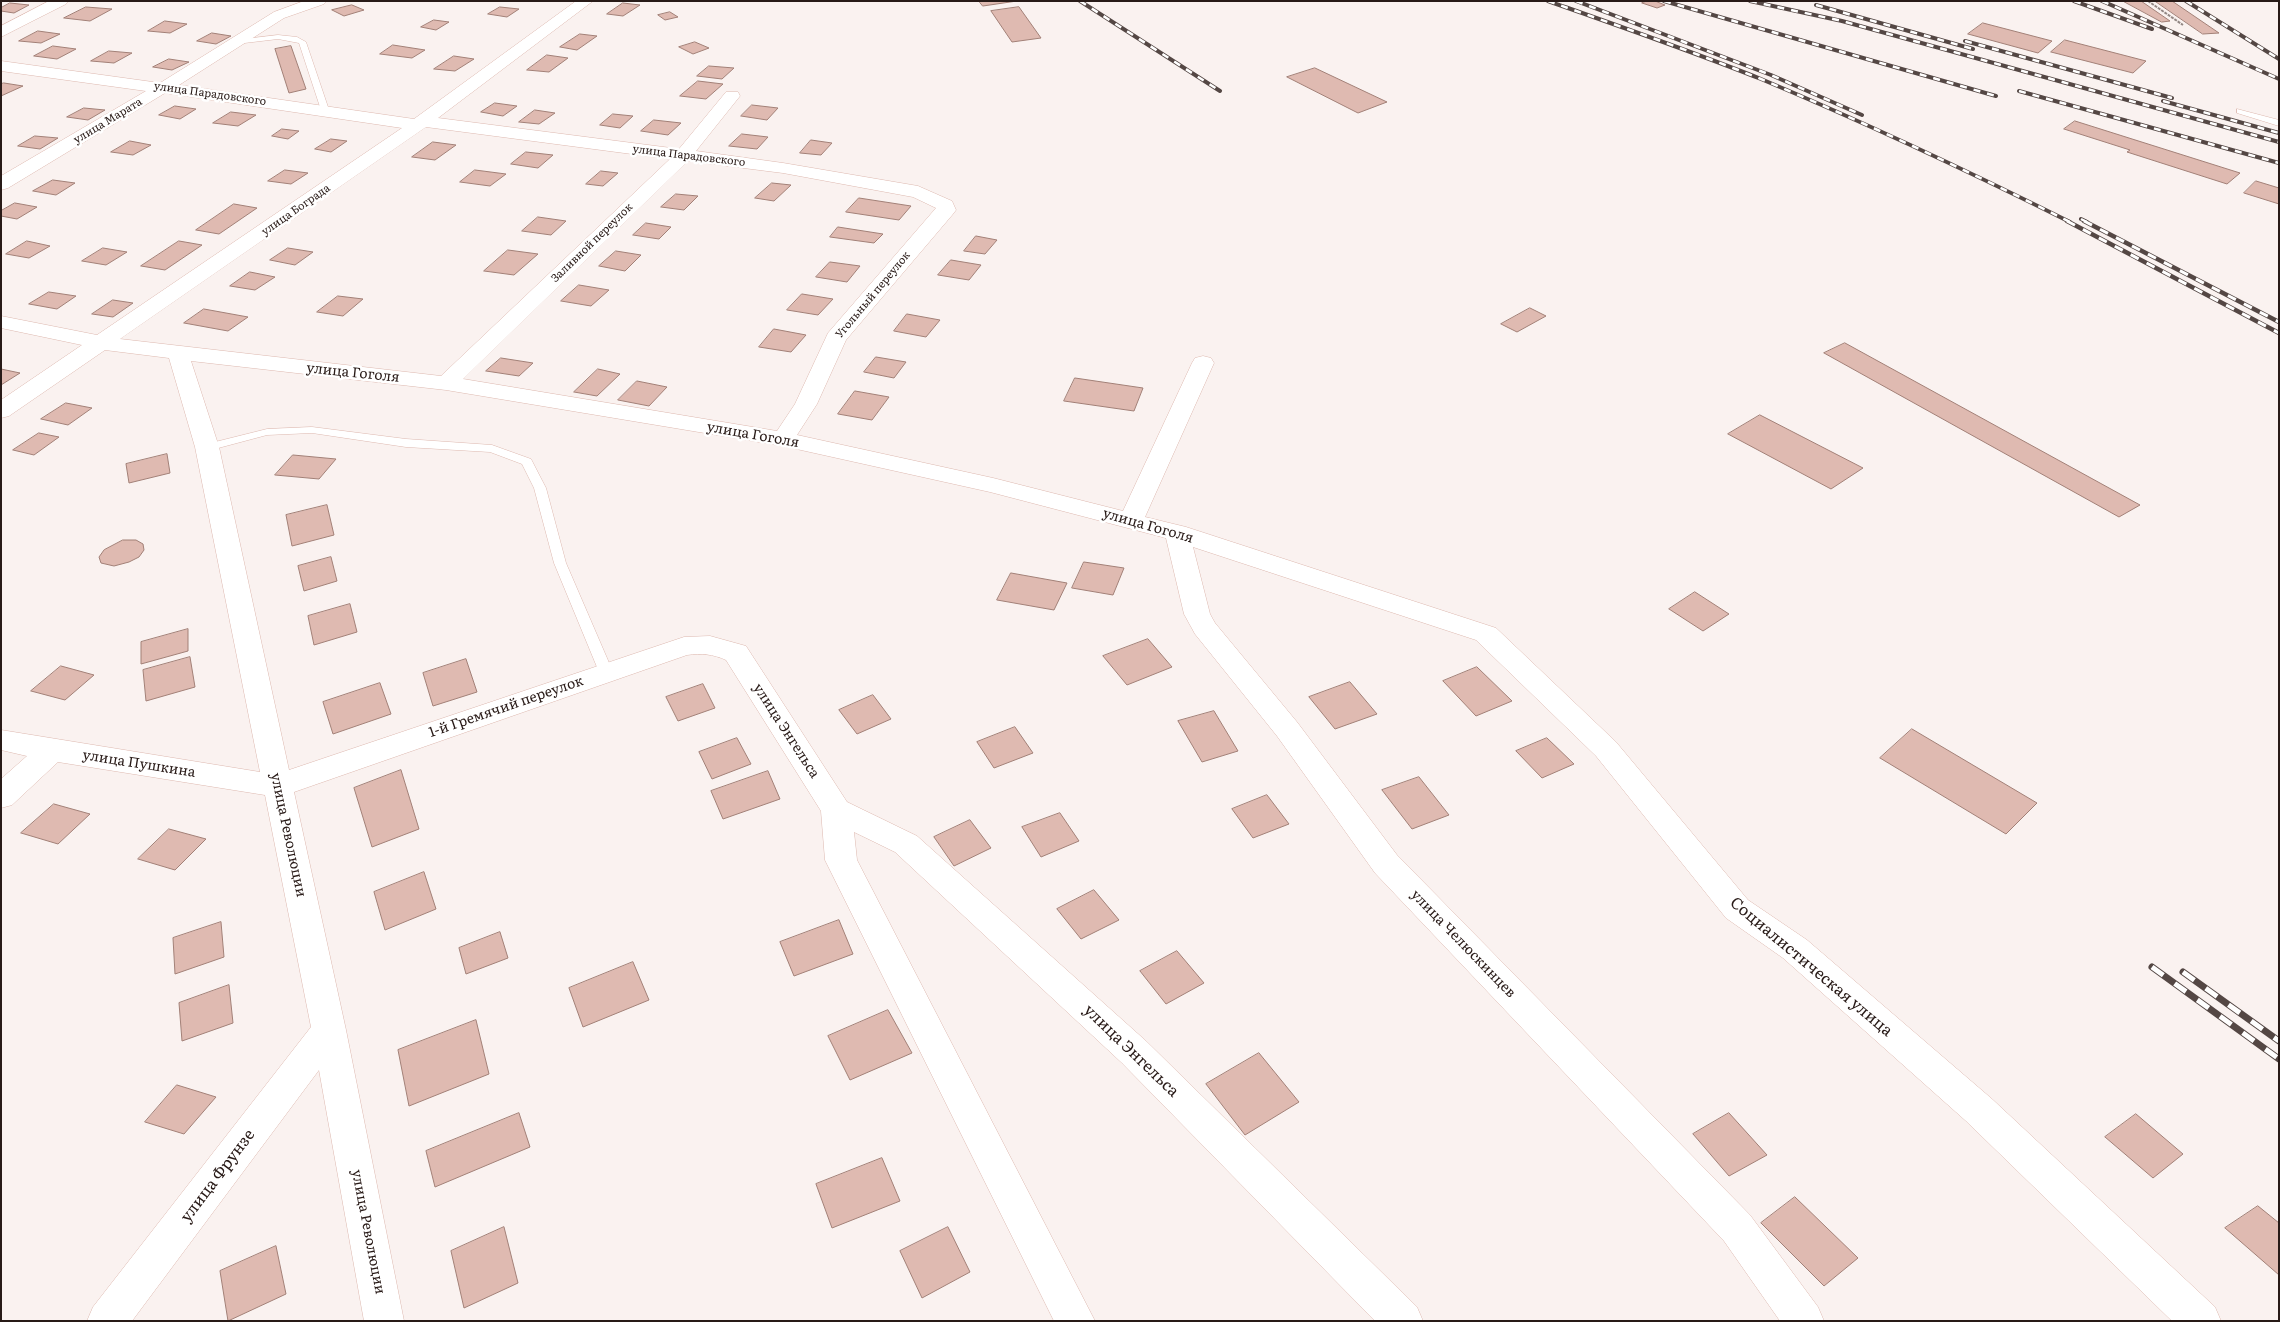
<!DOCTYPE html>
<meta charset="utf-8">
<style>
body{margin:0}
#map{position:relative;width:2280px;height:1322px;overflow:hidden;background:#faf2f0;font-family:Literata,serif}
canvas{display:block}
.frame{position:absolute;inset:0;border:2px solid #281a17;pointer-events:none}
</style>
<div id="map">
<canvas width="2280" height="1322"></canvas>
<div class="frame"></div>
</div>
<script>
const ctx = document.querySelector('canvas').getContext('2d');
ctx.lineJoin = 'round';
function paint(path, color) {
  ctx.fillStyle = color;
  ctx.fill(path, 'evenodd');
}
function trace(path, color, width, dash) {
  ctx.strokeStyle = color;
  ctx.lineWidth = width;
  ctx.lineCap = dash ? 'butt' : 'round';
  ctx.setLineDash(dash || []);
  ctx.stroke(path);
}
function drawText(font, color, halo, rows, align = 'center') {
  ctx.font = font + ' Literata,serif';
  ctx.lineWidth = 5;
  ctx.setLineDash([]);
  ctx.textBaseline = 'middle';
  ctx.strokeStyle = halo;
  ctx.fillStyle = color;
  for (const [text, x, y, turn = 0] of rows) {
    ctx.save();
    ctx.translate(x, y);
    ctx.rotate((+turn || 0) * Math.PI / 180);
    ctx.textAlign = isNaN(turn) ? turn : align;
    if (halo) ctx.strokeText(text, 0, 0);
    ctx.fillText(text, 0, 0);
    ctx.restore();
  }
}
const building = new Path2D(`
 M979,1H1017L983,6Z
 M1647,1H1655L1665,5L1657,8L1642,3Z
 M2123,1H2141L2170,21L2162,22Z
 M2155,1H2172L2219,33L2203,34Z
 M10,3L29,5L14,13L1,11V8Z
 M623,3L640,5L623,16L607,14Z
 M352,5L364,10L344,16L332,10Z
 M86,7L112,9L90,21L64,18Z
 M500,7L519,9L507,17L488,14Z
 M1019,7L1041,38L1012,42L991,11Z
 M670,12L678,17L665,20L658,15Z
 M434,20L449,22L436,30L421,27Z
 M165,21L187,24L170,33L148,31Z
 M1983,23L2052,41L2038,53L1968,34Z
 M38,31L60,34L41,43L19,41Z
 M212,33L231,36L216,44L197,41Z
 M580,34L597,36L577,50L560,47Z
 M2065,40L2146,61L2133,73L2051,52Z
 M695,42L709,48L693,54L679,47Z
 M393,45L425,50L412,58L380,54Z
 M53,46L76,49L57,59L34,56Z
 M291,46L306,89L289,93L275,49Z
 M109,51L132,53L114,63L91,61Z
 M547,55L568,58L549,72L527,70Z
 M454,56L474,59L455,71L434,69Z
 M169,59L189,62L172,70L153,67Z
 M709,66L734,68L722,79L697,76Z
 M1315,68L1387,102L1358,113L1287,77Z
 M698,81L723,84L706,99L680,96Z
 M4,83L23,86L1,96V84Z
 M495,103L517,106L503,116L481,112Z
 M752,105L778,108L767,120L741,116Z
 M175,106L196,109L180,119L159,115Z
 M84,108L105,110L88,120L67,117Z
 M535,110L555,113L539,124L519,122Z
 M231,112L256,115L238,126L213,123Z
 M613,114L633,116L620,128L600,125Z
 M654,120L681,123L668,135L641,131Z
 M2075,121L2240,173L2227,184L2127,152L2130,150L2064,129Z
 M282,129L299,131L288,139L272,136Z
 M742,134L768,137L757,149L729,146Z
 M35,136L58,138L40,149L18,146Z
 M331,139L347,141L331,152L315,149Z
 M811,140L832,143L821,155L800,153Z
 M130,141L151,145L133,155L111,152Z
 M433,142L456,145L435,160L412,157Z
 M526,152L553,155L538,168L511,164Z
 M285,170L308,173L291,184L268,181Z
 M475,170L506,174L490,186L460,182Z
 M601,171L618,173L603,186L586,184Z
 M53,180L75,183L56,195L33,191Z
 M2256,181L2279,188V204L2244,193Z
 M772,183L791,185L774,201L755,198Z
 M676,194L698,196L684,210L661,207Z
 M859,198L911,206L899,220L846,212Z
 M15,203L37,207L17,219L1,216V211Z
 M234,204L257,208L219,234L196,230Z
 M538,217L566,221L551,235L522,231Z
 M646,223L671,227L659,239L633,235Z
 M838,227L883,234L874,243L830,237Z
 M976,236L997,240L985,254L964,251Z
 M27,241L50,246L29,258L6,254Z
 M179,241L202,245L165,270L141,266Z
 M103,248L127,252L106,265L82,261Z
 M288,248L313,252L295,265L270,260Z
 M508,250L538,254L514,275L484,271Z
 M616,251L641,255L625,271L599,266Z
 M951,260L981,265L969,280L938,275Z
 M830,262L860,266L847,282L816,277Z
 M250,272L275,277L255,290L230,286Z
 M579,285L609,290L591,306L561,301Z
 M49,292L76,296L57,309L29,304Z
 M802,294L833,299L818,315L787,310Z
 M338,296L363,299L343,316L317,312Z
 M113,300L133,303L113,317L92,314Z
 M1530,308L1546,316L1517,332L1501,324Z
 M204,309L248,317L228,331L184,323Z
 M907,314L940,320L926,337L894,331Z
 M774,329L806,335L791,352L759,347Z
 M1845,343L2140,505L2119,517L1824,353Z
 M876,357L906,362L894,378L864,372Z
 M501,358L533,363L519,376L486,371Z
 M1,369L20,373L1,385Z
 M598,369L620,374L597,396L574,392Z
 M1075,378L1143,388L1134,411L1064,401Z
 M637,381L667,387L649,406L618,400Z
 M855,391L889,397L872,420L838,414Z
 M66,403L92,408L68,425L41,419Z
 M1760,415L1863,468L1831,489L1728,434Z
 M39,433L59,437L34,455L13,450Z
 M167,454L170,473L129,483L126,464Z
 M293,455L336,459L319,479L275,475Z
 M327,505L334,535L292,546L286,515Z
 M123,540H136L143,544L144,550L139,557L129,562L114,566L101,563L99,557L104,550Z
 M331,557L337,581L304,591L298,566Z
 M1084,562L1124,568L1113,595L1072,588Z
 M1011,573L1067,583L1054,610L997,600Z
 M1695,592L1729,614L1703,631L1669,609Z
 M350,604L357,632L314,645L308,616Z
 M188,629V651L141,664V642Z
 M1148,639L1172,667L1127,685L1103,656Z
 M190,657L195,687L146,701L143,670Z
 M466,659L477,692L433,706L423,673Z
 M61,666L94,675L65,700L31,691Z
 M1477,667L1512,701L1476,716L1443,681Z
 M1350,682L1377,714L1335,729L1309,697Z
 M380,683L391,714L333,734L323,702Z
 M703,684L715,708L678,721L666,697Z
 M873,695L891,719L857,734L839,710Z
 M1214,711L1238,751L1202,762L1178,721Z
 M1015,727L1033,753L994,768L977,742Z
 M1912,729L2037,803L2006,834L1880,758Z
 M737,738L751,764L712,779L699,752Z
 M1547,738L1574,764L1542,778L1516,751Z
 M401,770L419,829L372,847L354,788Z
 M768,771L780,799L723,819L711,791Z
 M1419,777L1449,815L1412,829L1382,790Z
 M1267,795L1289,824L1253,838L1232,809Z
 M54,804L90,814L58,844L21,833Z
 M1060,813L1079,841L1041,857L1022,827Z
 M970,820L991,848L954,866L934,837Z
 M169,829L206,839L175,870L138,859Z
 M424,872L436,909L385,930L374,892Z
 M1094,890L1119,920L1081,939L1057,909Z
 M839,920L853,954L794,976L780,942Z
 M221,922L224,957L175,974L173,938Z
 M500,932L508,958L466,974L459,948Z
 M1177,951L1204,983L1166,1004L1140,971Z
 M633,962L649,1000L583,1027L569,988Z
 M229,985L233,1023L182,1041L179,1003Z
 M888,1010L912,1053L850,1080L828,1036Z
 M476,1020L489,1074L409,1106L398,1050Z
 M1259,1053L1299,1102L1245,1135L1206,1084Z
 M177,1085L216,1097L184,1134L145,1122Z
 M519,1113L530,1147L435,1187L426,1151Z
 M1729,1113L1767,1155L1729,1176L1693,1134Z
 M2136,1114L2183,1154L2153,1178L2105,1137Z
 M882,1158L900,1201L832,1228L816,1184Z
 M1795,1197L1858,1258L1824,1286L1761,1223Z
 M2258,1206L2279,1223V1275L2225,1228Z
 M504,1227L518,1283L464,1308L451,1251Z
 M948,1227L970,1272L922,1298L900,1251Z
 M276,1246L286,1294L228,1321L220,1271Z`);
const path = new Path2D(`
 M2148,1L2183,25`);
const service = new Path2D(`
 M278,35L297,37L306,42L329,110L328,112L321,110L299,43L278,39L236,44L232,42L236,40Z
 M2237,109L2279,120V126L2237,113Z
 M312,427L406,439L492,445L531,459L546,488L566,563L613,672L611,675H601L599,672L554,563L534,488L522,464L490,452L406,447L312,433L267,435L207,451L201,447L203,445L267,429Z`);
const minor = new Path2D(`
 M49,1H68L66,4L1,37V26Z
 M304,1H326L324,4L284,18L179,85L414,119L576,1H593L438,118L679,149L726,92H738L740,96L696,151L783,163L918,186L952,201L956,210L953,214L846,340L817,404L797,435L993,478L1123,511L1192,363L1195,358L1203,356L1211,358L1214,363L1145,517L1186,527L1496,628L1616,742L1748,900L1807,940L1992,1099L2215,1307L2221,1321H2172L1966,1121L1783,958L1726,918L1596,756L1476,640L1193,547L1210,614L1215,623L1297,722L1397,855L1750,1215L1818,1307L1824,1321H1780L1724,1241L1375,873L1277,736L1195,634L1184,614L1166,538L990,492L783,446L446,390L191,361L219,447L289,770L684,637L710,636L746,646L847,802L917,836L1146,1041L1417,1307L1423,1321H1375L1122,1063L895,852L854,832L857,860L1095,1321H1054L825,860L821,811L726,660C713,654 701,653 687,655L294,792L346,1030L404,1321H364L319,1070L132,1321H87L93,1307L311,1027L265,795L58,762L12,805L1,808V779L27,756L1,750V730L260,772L195,447L169,358L105,350L9,416L1,418V400L82,345L1,328V316L97,335L402,128L165,93L8,188L1,190V176L146,91L1,71V61L160,83L274,12ZM426,127L670,159L441,376L120,339ZM688,161L783,173L913,197L936,208L828,333L795,404L777,431L463,379Z`);
const railFar2 = new Path2D(`
 M1080,1L1220,91
 M1548,1C1619,26 1691,51 1761,79C1866,123 1968,171 2070,222
 M1576,1L1771,75L1862,115
 M1664,1L1996,96
 M1750,1L1842,21L2279,142
 M2074,1L2152,29
 M2102,1L2279,79
 M2186,1L2279,59
 M1816,5L1973,49
 M1965,41L2172,98
 M2019,91L2279,163
 M2163,101L2279,133
 M2081,219L2087,222`);
const railFar1 = new Path2D(`
 M2067,221L2279,333
 M2084,221L2279,322`);
const rail = new Path2D(`
 M2152,967L2279,1059
 M2183,972L2279,1041`);
const farStreetnames = [
 ["улица Парадовского",210,94,8],
 ["улица Марата",108,121,-31],
 ["улица Парадовского",689,156,7],
 ["улица Бограда",296,210,-35],
 ["Заливной переулок",592,243,-44],
 ["Угольный переулок",873,295,-50]
];
const streetNames = [
 ["улица Гоголя",353,373,6],
 ["улица Гоголя",753,435,10],
 ["улица Гоголя",1148,526,16],
 ["1-й Гремячий переулок",506,707,-19],
 ["улица Энгельса",786,731,57],
 ["улица Пушкина",139,764,9],
 ["улица Революции",288,835,78],
 ["улица Челюскинцев",1463,944,46],
 ["улица Революции",368,1232,79]
];
const nearStreetnames = [
 ["Социалистическая улица",1811,967,40],
 ["улица Энгельса",1131,1051,44],
 ["улица Фрунзе",218,1176,-53]
];
paint(building, '#dfbab1');
trace(building, '#a28077', 1);
trace(service, '#ddb8af', 1);
trace(minor, '#ddb8af', 1);
trace(path, '#928784', 2, [3, 1]);
paint(service, '#fff');
paint(minor, '#fff');
trace(railFar2, '#544744', 4);
trace(railFar1, '#544744', 4.5);
trace(rail, '#544744', 7);
trace(railFar2, '#fff', 2.5, [7]);
trace(railFar1, '#fff', 3, [9]);
trace(rail, '#fff', 5, [14]);
drawText('11px', '#281a17', '#fff', farStreetnames);
drawText('14px', '#281a17', '#fff', streetNames);
drawText('16px', '#281a17', '#fff', nearStreetnames);
</script>
